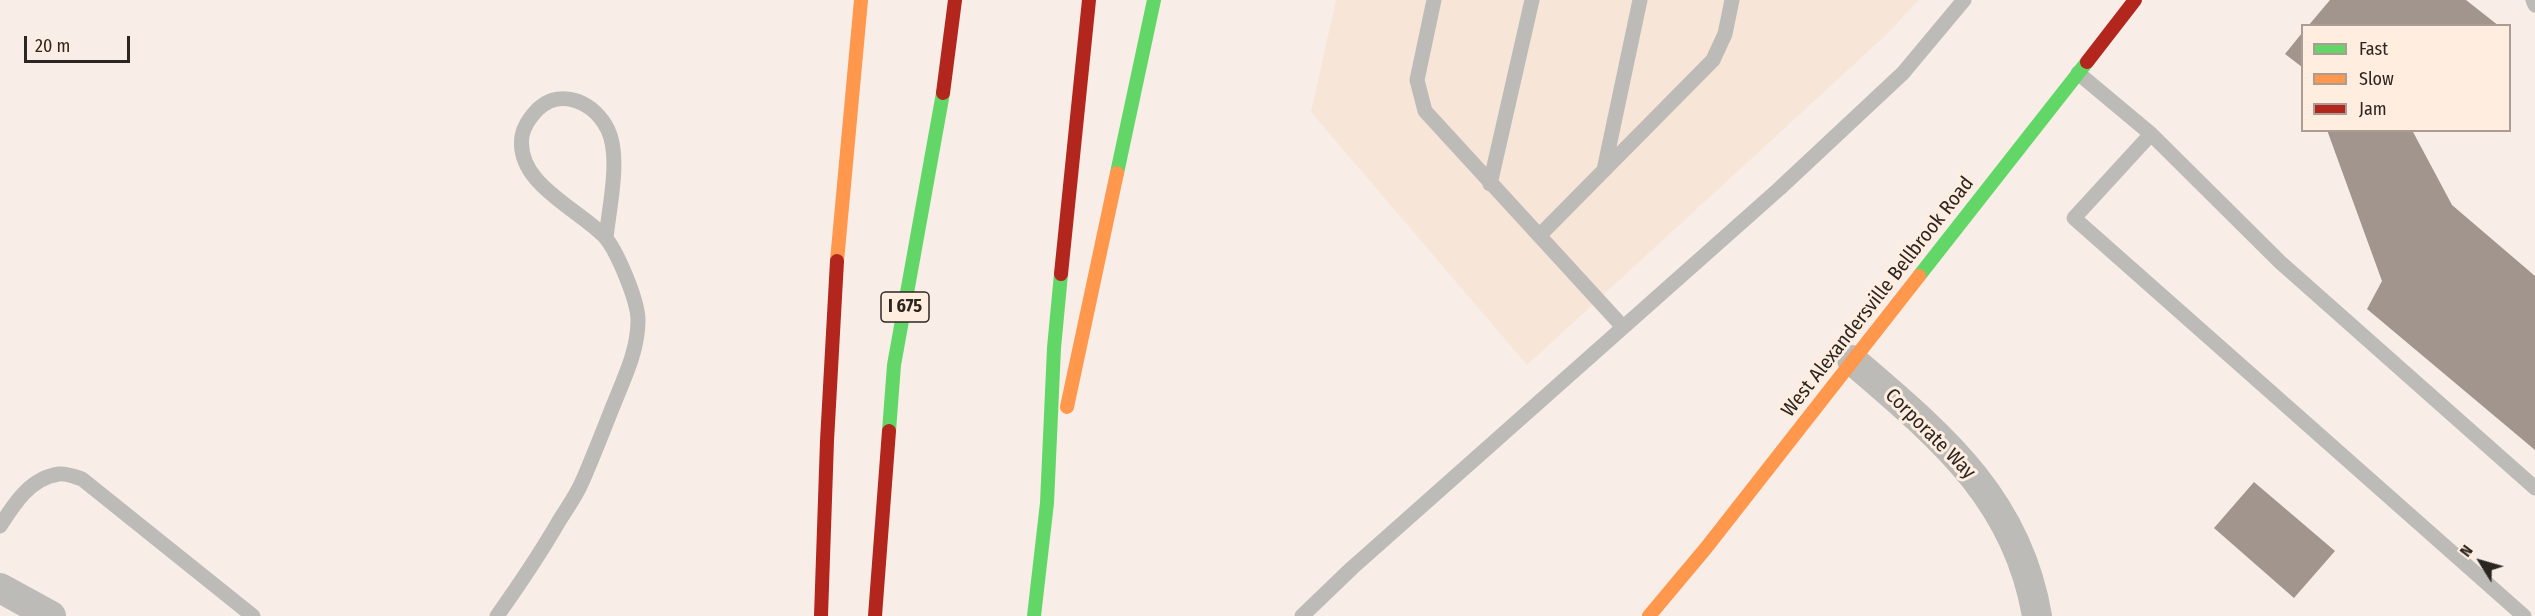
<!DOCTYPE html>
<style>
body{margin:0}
#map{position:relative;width:2535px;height:616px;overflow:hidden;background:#f8eee7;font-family:"Fira Sans Condensed",sans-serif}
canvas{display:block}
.legend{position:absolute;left:2301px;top:24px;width:210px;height:108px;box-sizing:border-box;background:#ffede0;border:2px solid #ab9d94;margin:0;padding:8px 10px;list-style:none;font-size:18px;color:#2c2621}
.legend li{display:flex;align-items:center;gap:12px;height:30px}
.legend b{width:30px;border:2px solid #ab9d94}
.north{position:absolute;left:2451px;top:532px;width:60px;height:60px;-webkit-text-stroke:4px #ffede0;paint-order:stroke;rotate:307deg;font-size:16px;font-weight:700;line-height:24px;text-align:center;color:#2c2621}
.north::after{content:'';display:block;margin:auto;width:21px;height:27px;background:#2c2621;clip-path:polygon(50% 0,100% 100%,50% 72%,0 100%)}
.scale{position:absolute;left:24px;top:36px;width:106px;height:27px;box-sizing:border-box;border:3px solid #2c2621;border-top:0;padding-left:8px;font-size:18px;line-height:21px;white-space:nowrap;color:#2c2621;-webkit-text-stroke:4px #ffede0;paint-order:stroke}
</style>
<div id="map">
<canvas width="2535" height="616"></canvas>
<ul class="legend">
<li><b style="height:8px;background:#63d668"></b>Fast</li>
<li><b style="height:8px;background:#ff974d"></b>Slow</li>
<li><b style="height:8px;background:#b3261e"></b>Jam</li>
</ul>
<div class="north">N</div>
<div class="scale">20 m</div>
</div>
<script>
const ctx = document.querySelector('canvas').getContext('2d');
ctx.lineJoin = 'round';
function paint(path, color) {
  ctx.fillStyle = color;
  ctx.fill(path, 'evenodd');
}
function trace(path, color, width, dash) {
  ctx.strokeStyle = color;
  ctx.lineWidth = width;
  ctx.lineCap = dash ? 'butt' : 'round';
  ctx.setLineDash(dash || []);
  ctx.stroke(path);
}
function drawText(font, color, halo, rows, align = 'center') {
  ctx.font = font + ' "Fira Sans Condensed",sans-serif';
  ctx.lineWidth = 6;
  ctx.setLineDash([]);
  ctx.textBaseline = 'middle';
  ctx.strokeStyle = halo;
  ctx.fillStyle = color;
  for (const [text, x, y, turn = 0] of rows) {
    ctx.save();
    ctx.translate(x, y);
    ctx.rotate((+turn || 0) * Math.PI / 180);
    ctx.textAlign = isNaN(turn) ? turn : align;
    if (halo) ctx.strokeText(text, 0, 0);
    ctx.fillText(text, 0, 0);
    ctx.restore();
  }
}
const built = new Path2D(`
 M1336,0H1919L1887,34L1527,365L1311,112Z`);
const building = new Path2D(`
 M2330,0H2466L2499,26H2308Z
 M2302,33V67L2285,54Z
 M2327,130H2412L2452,205L2535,276V450L2367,309L2382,281Z
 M2254,482L2335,551L2294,598L2214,528Z`);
const lane = new Path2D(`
 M1434,0L1417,80L1425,111L1623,327
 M2533,0L2535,5
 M2078,73L2151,134L2280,262L2535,488
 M2151,134L2074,218L2524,616
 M1604,170L1640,0
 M1490,184L1532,0
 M1540,235L1713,60L1725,34L1732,0
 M0,526C14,504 30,478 59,474C66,473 76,477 82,479L253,616
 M497,616C519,585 540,554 559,521C567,508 576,496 582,482C593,457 603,431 613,406C624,378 638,351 638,320C638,301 617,250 604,236C577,208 515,183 522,136C524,125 530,117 538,109C562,87 595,103 608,130C621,157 609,208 606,238
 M1302,616L1352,568L1779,189L1903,73L1964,0`);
const street = new Path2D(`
 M1852,360C1938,434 2017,497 2037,616
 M0,588L51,616`);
const fast = new Path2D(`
 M1117,173L1154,0
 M1919,276L2087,62
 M889,431L894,365L943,93
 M1034,616L1047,503L1054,348L1061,274`);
const slow = new Path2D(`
 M837,261L861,0
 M1067,407L1117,173
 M1649,616L1706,548L1919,276`);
const jam = new Path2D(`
 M2087,62L2135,0
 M943,93L955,0
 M1061,274L1089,0
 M821,616L827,441L837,261
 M875,616L889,431`);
const shields = [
 [905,307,48]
];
const shieldNames = [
 ["I 675",905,307]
];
const streetNames = [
 ["West Alexandersville Bellbrook Road",1878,297,-52],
 ["Corporate Way",1930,434,45]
];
paint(built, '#f7e5d8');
paint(building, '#a1958d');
trace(lane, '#bcbbb7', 15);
trace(street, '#bcbbb7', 30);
trace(fast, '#63d668', 14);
trace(slow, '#ff974d', 14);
trace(jam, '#b3261e', 14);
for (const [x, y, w] of shields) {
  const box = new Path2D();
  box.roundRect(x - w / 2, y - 15, w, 30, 4.5);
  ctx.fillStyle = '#ffede0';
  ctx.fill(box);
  trace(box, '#2c2621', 1.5);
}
drawText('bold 18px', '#2c2621', null, shieldNames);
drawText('20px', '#2c2621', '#ffede0', streetNames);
</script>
